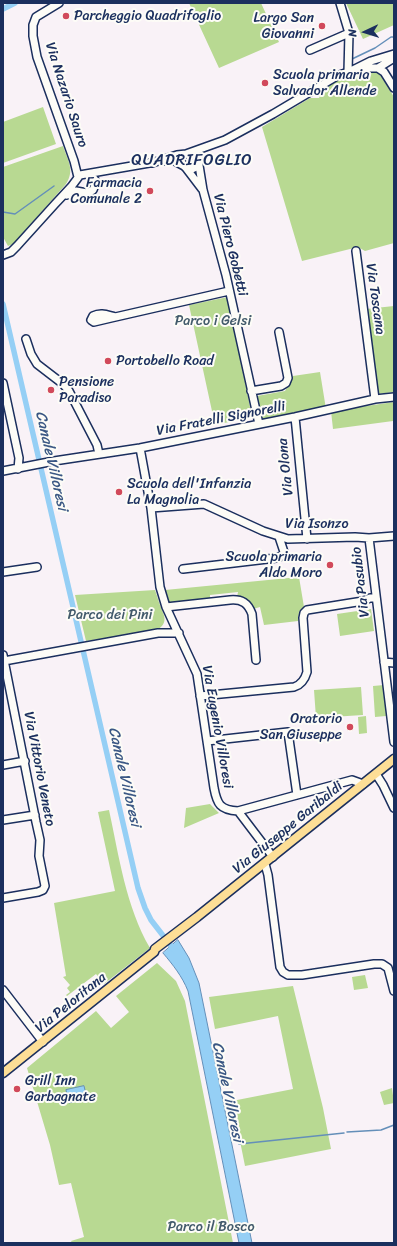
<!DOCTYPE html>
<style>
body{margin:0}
#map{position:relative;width:397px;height:1246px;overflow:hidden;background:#f9f2f7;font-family:Sriracha,sans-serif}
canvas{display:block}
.frame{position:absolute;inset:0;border:4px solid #1b2f5e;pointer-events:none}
.north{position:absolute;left:345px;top:12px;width:40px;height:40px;-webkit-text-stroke:3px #fdfcf7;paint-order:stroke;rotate:266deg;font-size:11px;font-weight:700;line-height:16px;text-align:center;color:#1b2f5e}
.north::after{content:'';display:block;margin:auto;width:14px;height:18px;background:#1b2f5e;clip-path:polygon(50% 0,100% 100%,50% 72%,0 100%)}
</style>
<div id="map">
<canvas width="397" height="1246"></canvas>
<div class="frame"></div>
<div class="north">N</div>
</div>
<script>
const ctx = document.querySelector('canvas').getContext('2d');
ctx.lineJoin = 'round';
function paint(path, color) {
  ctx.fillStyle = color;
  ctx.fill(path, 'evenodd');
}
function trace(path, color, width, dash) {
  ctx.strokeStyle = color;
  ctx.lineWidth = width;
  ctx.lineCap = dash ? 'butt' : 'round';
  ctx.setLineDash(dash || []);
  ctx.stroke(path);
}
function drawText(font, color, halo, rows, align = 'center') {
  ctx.font = font + ' Sriracha,sans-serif';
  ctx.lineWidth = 4;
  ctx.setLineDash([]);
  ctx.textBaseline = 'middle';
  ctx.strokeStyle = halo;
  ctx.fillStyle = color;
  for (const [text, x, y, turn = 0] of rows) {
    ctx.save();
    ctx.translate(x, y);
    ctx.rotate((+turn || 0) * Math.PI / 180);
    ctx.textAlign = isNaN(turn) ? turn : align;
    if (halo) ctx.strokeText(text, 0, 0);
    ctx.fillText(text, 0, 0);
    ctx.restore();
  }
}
const green = new Path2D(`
 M189,3H261L279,42L219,68Z
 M346,3H393L394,25L363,39Z
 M377,70L394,97V243L365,251L358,247L302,261L262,127L310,98H319L322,91L339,79Z
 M43,107L56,144L3,163V122Z
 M63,146C68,161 75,170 66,184L13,244L8,246L3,237V167Z
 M228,297L252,417L215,425L189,305Z
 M394,306V392L378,394L366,309Z
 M320,372L326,409L261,421L257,396L285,391L293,376Z
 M394,402V434L393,421L333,429L331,411Z
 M299,577L304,607L299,612L298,621L264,625L260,607L253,609L243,599L237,597L238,592L210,595V599L172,603L168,601L165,590Z
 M155,590C157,595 158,600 160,605C164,615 169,623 157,630L86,641L75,595Z
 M371,609L374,631L340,636L337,614Z
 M384,685L386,716L375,717L373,686Z
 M361,687L363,715L316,718L314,690Z
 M366,716L367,733L359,734L358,717Z
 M210,804L219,813L184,828L186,808Z
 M109,810C119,856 126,907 150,948L104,984L96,974L67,996L66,995L70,992L67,988L70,985L63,977L66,976L54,903L115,891L98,812Z
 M157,963L176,981L185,1001L233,1243H72L71,1241L84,1237L71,1183L59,1185L50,1145L27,1068L96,1011L111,1028L129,1012L116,996Z
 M365,975L368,988L354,990L352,977Z
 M293,986L323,1108L331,1149L245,1166L232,1101L293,1089L278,1016L215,1029L209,997Z
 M392,1088L394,1103L384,1105L380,1092Z`);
const water = new Path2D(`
 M178,940L189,958L199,983L252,1243H239L188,991C182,976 173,965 163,953Z
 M84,1086L87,1098L69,1103L66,1090Z`);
const stream = new Path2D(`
 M352,59L375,48L391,37H394
 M3,212L15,214L54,186
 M347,1132L381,1130L394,1125
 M239,1144L344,1133`);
const canal = new Path2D(`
 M3,9L15,3
 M3,304L138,888L145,908L151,920L175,951`);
const minor = new Path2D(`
 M59,3L36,17L33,25V36L37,57L74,161L78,177
 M340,3L349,33L348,72
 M310,50L349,33
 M361,68H378L394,58
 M378,68L384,72L394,88
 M189,153L195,154L198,159L203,190L226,275L259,424
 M165,161L173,160L184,166
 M152,163L177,155L186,154L225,140L273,114L337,76L351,71L371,61L394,54
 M182,163L185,167C190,171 195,169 198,164
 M186,168L202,189
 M67,195L76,191L87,193L93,190L95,185V180L92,176L87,174
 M356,251L375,399
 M3,255L11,252L17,246L55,204L71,187L80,175L155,162
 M115,317C107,315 101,312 93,316L91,320L94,322L111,318L229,291
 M26,339L31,354L37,364L63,384L69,391L97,445L99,454
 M3,383L19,458L18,469
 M251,391L281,386L286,383L288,378L279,332
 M295,417L307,539
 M140,448L151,508L160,587L166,607L197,674L214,788C217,804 220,810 238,811L352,780L363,784
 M3,471L54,461L140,448L295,417L375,399L394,397
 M151,508L204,504L263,531L288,539L355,537L369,538L394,536
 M369,538L394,742
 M183,569L276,558L282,556L284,552L279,537
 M3,572L37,567
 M166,607L230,600C242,599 248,603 252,614L256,660
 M3,655L36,822L40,840L39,856L45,886L43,890L38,892L3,898
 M4,661L158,633H179
 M384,662L394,663
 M200,696L294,687C301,685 305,679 307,672L303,618L304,613L307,610L363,601L370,598H375
 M207,741L288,732L297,795
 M3,765L25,761
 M376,774L383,785L394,808
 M238,811L273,857
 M3,820L35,815
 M265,864L268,875L280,967L283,972L288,975H302L374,964H382L388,968L394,991
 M3,990L43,1042`);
const major = new Path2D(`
 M3,1073L154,952L155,949L197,917L394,759`);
const markers = [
 [66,16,4,"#d1495b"],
 [322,26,4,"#d1495b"],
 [265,83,4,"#d1495b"],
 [150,191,4,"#d1495b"],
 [108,361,4,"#d1495b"],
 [51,390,4,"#d1495b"],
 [119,492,4,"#d1495b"],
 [330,565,4,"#d1495b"],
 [350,727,4,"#d1495b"],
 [17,1089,4,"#d1495b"]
];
const poiNames = [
 ["Parcheggio Quadrifoglio",74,16],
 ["Largo San",314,18,"right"],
 ["Giovanni",314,34,"right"],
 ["Scuola primaria",273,75],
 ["Salvador Allende",273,91],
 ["Farmacia",142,183,"right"],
 ["Comunale 2",142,199,"right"],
 ["Portobello Road",116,361],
 ["Pensione",59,382],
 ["Paradiso",59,398],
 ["Scuola dell'Infanzia",127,484],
 ["La Magnolia",127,500],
 ["Scuola primaria",322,557,"right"],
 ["Aldo Moro",322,573,"right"],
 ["Oratorio",342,719,"right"],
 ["San Giuseppe",342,735,"right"],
 ["Grill Inn",25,1081],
 ["Garbagnate",25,1097]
];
const streetNames = [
 ["Via Nazario Sauro",66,95,72],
 ["Via Piero Gobetti",230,245,76],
 ["Via Toscana",375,299,82],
 ["Via Fratelli Signorelli",221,419,-11],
 ["Via Olona",286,467,-96],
 ["Via Isonzo",317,524],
 ["Via Pasubio",361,582,-97],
 ["Via Eugenio Villoresi",217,727,80],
 ["Via Vittorio Veneto",39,769,79],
 ["Via Giuseppe Garibaldi",288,828,-39],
 ["Via Peloritana",71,1003,-39]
];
const parkNames = [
 ["Parco i Gelsi",213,321],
 ["Parco dei Pini",110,615],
 ["Parco il Bosco",211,1227]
];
const waterNames = [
 ["Canale Villoresi",51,461,77],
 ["Canale Villoresi",124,777,77],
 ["Canale Villoresi",227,1092,78]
];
const quarterNames = [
 ["QUADRIFOGLIO",192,161]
];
paint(green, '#b8d992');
paint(water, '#95cff5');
trace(water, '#648fb9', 1);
trace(stream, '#648fb9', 1.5);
trace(canal, '#95cff5', 5.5);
trace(minor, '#1b2f5e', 10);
trace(major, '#1b2f5e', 11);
trace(minor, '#fdfcf7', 7);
trace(major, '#fdde96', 8);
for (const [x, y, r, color] of markers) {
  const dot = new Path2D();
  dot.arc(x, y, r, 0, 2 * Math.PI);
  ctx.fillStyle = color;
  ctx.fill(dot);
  trace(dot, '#fdfcf7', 1.5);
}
drawText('14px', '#1b2f5e', '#fdfcf7', poiNames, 'left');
drawText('14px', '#1b2f5e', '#fdfcf7', streetNames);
drawText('14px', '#425a6b', '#fdfcf7', parkNames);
drawText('italic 15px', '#3a5784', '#fdfcf7', waterNames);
ctx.letterSpacing = '1px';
drawText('16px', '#1b2f5e', '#fdfcf7', quarterNames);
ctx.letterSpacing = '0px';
</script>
